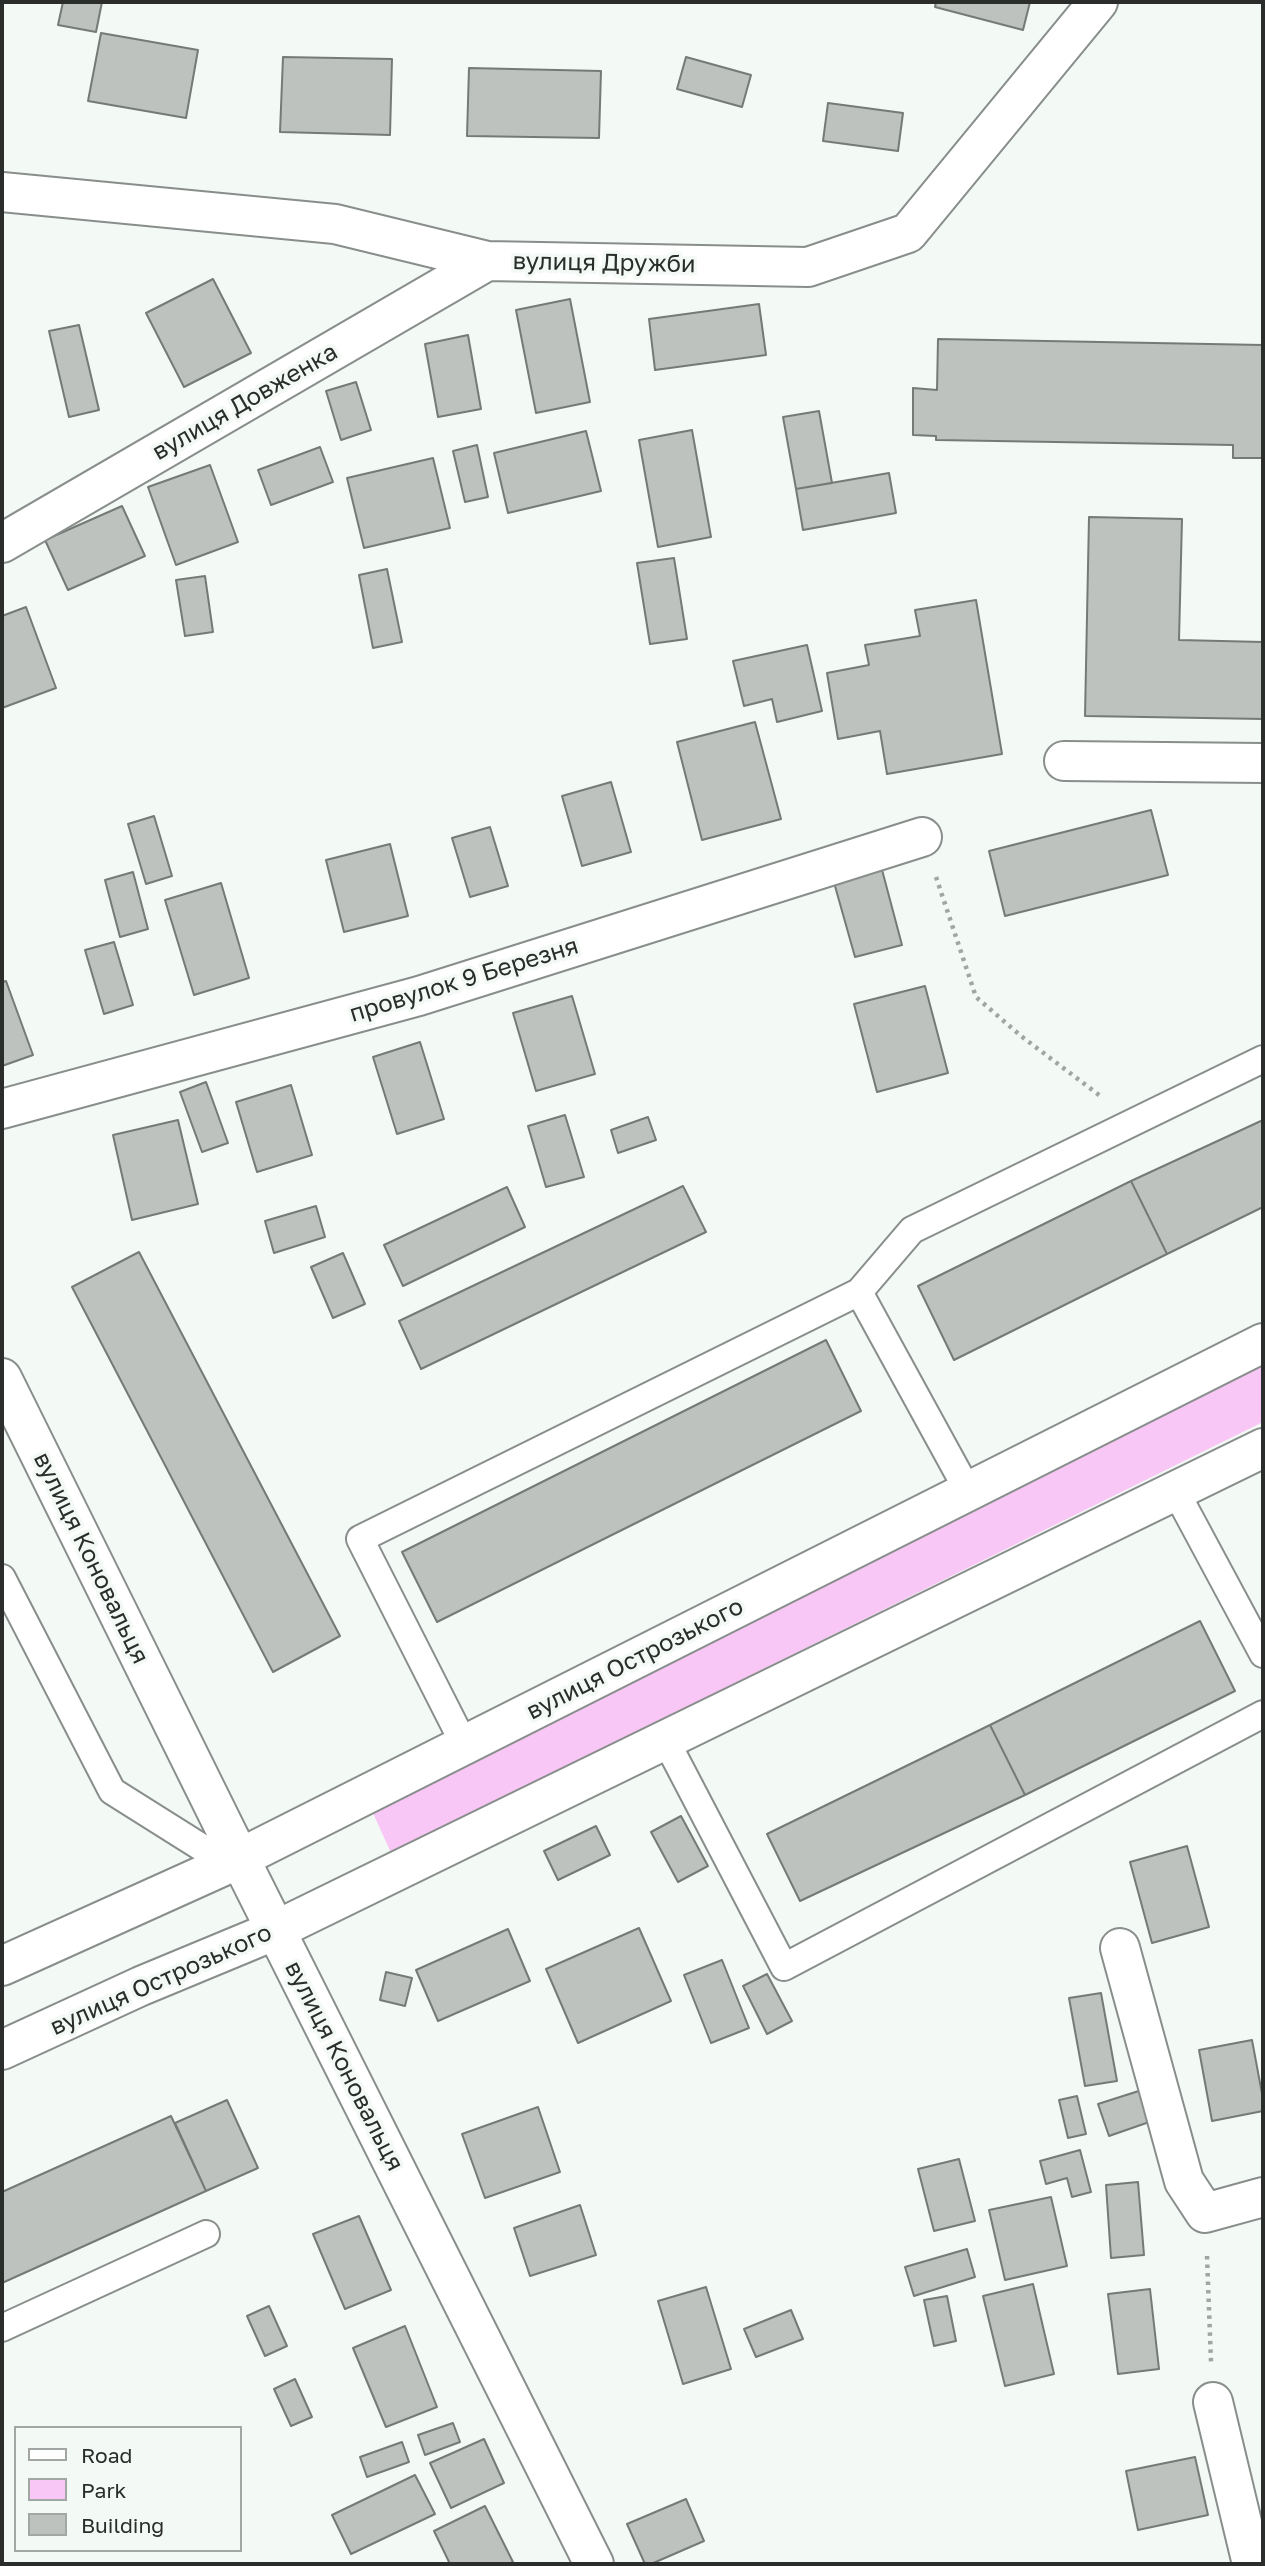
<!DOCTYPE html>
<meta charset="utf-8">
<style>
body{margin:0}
#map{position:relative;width:1265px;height:2566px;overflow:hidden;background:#f3f9f5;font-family:"Golos Text",sans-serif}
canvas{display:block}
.frame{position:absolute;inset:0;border:4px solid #2a2d2b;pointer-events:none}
.legend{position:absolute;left:14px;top:2426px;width:228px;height:126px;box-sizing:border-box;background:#f3f9f5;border:2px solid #a3a7a4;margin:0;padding:9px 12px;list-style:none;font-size:21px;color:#2a2d2b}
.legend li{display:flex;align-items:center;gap:14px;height:35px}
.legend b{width:35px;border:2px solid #a3a7a4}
</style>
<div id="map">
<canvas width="1265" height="2566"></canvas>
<div class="frame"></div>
<ul class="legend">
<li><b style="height:9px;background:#fff"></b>Road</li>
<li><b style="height:19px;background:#f9c7f5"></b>Park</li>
<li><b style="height:19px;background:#bdc2bf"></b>Building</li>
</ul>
</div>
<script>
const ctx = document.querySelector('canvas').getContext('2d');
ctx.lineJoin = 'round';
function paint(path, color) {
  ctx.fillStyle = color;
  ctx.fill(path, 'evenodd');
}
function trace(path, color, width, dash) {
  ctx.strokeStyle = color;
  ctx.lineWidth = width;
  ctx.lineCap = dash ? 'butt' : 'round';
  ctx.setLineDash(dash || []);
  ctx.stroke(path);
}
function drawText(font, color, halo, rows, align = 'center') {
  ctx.font = font + ' "Golos Text",sans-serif';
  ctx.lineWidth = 7;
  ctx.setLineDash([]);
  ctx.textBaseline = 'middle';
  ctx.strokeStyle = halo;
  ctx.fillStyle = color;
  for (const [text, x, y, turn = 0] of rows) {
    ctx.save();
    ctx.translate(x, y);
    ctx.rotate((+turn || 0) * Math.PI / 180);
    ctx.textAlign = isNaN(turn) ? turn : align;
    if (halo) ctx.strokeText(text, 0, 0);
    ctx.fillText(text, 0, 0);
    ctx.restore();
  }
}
const green = new Path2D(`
 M1263,1365V1422L391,1853L372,1811Z`);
const building = new Path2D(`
 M63,2H102L96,32L58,25Z
 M936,2H1030L1023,30L935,7Z
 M101,33L198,50L186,118L88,101Z
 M283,57L392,59L390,135L280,132Z
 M686,57L751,75L742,107L677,89Z
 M469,68L601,71L599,138L467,136Z
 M828,103L903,113L898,151L823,141Z
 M213,279L251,353L184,387L146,313Z
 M570,299L590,402L536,413L516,310Z
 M759,304L766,355L655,370L649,319Z
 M79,325L99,410L69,417L49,331Z
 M468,335L481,409L438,417L425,344Z
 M938,339L1263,345V458H1233V445L936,440V436L913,435V388L937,390Z
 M356,382L371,430L341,440L326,391Z
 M819,411L832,483L796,489L783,417Z
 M692,430L711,537L658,547L639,440Z
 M586,431L601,491L508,513L494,453Z
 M477,445L488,497L465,502L453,451Z
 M320,447L333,482L271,505L258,470Z
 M433,458L450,528L364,548L347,478Z
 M210,465L238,542L176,565L148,487Z
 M889,473L896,513L803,530L796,489Z
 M122,506L145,556L68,590L45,540Z
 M1089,517L1182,519L1179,640L1263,642V719L1085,716Z
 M674,558L687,639L650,644L637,563Z
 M387,569L402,642L373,648L359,575Z
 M205,576L213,632L185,636L176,580Z
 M976,600L1002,754L887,774L880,731L838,739L827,673L869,665L865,645L920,636L915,610Z
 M26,607L56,688L2,708V616Z
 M807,645L822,711L777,722L772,699L744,706L733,661Z
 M755,722L781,819L702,840L677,742Z
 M611,782L631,852L582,866L562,796Z
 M1151,810L1168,875L1005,916L989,851Z
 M154,816L172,876L146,884L128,824Z
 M490,827L508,886L470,897L452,838Z
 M390,844L408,916L344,932L326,860Z
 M881,866L902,945L855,957L833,879Z
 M133,872L148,929L120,937L105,880Z
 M221,883L249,978L194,995L165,900Z
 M114,942L133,1005L104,1014L85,950Z
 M6,981L33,1055L2,1066V982Z
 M925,986L948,1073L877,1092L854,1004Z
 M572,996L595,1074L536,1091L513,1013Z
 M420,1042L444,1119L397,1134L373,1057Z
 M206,1082L228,1143L202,1152L180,1092Z
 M291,1085L312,1155L257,1172L236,1102Z
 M565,1115L584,1177L546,1187L528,1126Z
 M648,1117L656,1140L618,1153L611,1130Z
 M178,1120L198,1204L132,1220L113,1135Z
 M1263,1120V1207L1167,1254L1131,1181Z
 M1131,1181L1167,1254L954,1360L918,1286Z
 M683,1186L706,1232L421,1369L399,1321Z
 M507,1187L525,1227L403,1286L384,1245Z
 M316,1206L325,1237L274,1253L265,1221Z
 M139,1252L340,1636L273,1672L72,1287Z
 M343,1253L365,1304L333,1318L311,1267Z
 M826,1340L861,1411L437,1622L402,1552Z
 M1200,1621L1235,1691L1025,1795L990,1725Z
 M990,1725L1025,1795L800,1901L767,1834Z
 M681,1816L708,1866L678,1882L651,1832Z
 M596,1826L610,1855L558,1880L544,1851Z
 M1187,1846L1209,1927L1152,1943L1130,1862Z
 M639,1928L671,2001L578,2043L546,1969Z
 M508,1929L530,1981L438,2021L416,1970Z
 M722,1960L749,2028L711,2043L684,1975Z
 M386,1972L412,1978L405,2006L380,2000Z
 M767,1974L792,2021L767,2034L743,1986Z
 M1101,1993L1117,2081L1085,2086L1069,1998Z
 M1252,2040L1263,2099V2111L1212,2121L1199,2050Z
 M1145,2089L1155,2120L1109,2136L1098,2104Z
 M1077,2096L1086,2134L1068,2138L1059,2100Z
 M227,2100L258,2168L206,2191L175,2123Z
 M538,2107L560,2172L485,2198L462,2134Z
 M171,2116L206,2191L2,2283V2192Z
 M1080,2150L1091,2192L1072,2197L1067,2178L1046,2184L1040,2161Z
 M959,2159L975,2221L934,2231L918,2169Z
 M1138,2182L1144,2255L1111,2258L1106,2185Z
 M1051,2197L1067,2266L1005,2280L989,2210Z
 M580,2205L596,2255L530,2276L514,2228Z
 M359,2216L391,2290L345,2309L313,2234Z
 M967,2249L975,2277L914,2296L905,2267Z
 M1033,2284L1054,2374L1005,2386L983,2296Z
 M706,2287L731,2369L683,2384L658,2301Z
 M1150,2289L1159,2369L1118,2374L1108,2294Z
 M947,2296L956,2341L934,2346L924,2300Z
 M269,2306L287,2346L265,2356L247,2316Z
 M791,2310L803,2339L756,2357L744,2329Z
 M405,2326L437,2407L386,2427L353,2348Z
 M295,2379L312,2417L291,2426L274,2389Z
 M453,2423L460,2442L425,2455L418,2435Z
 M484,2439L504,2483L451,2508L430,2463Z
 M402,2442L409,2462L367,2477L360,2457Z
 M1195,2457L1208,2515L1138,2530L1126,2471Z
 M415,2475L435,2514L351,2554L332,2515Z
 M686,2499L704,2541L651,2564H645L627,2524Z
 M485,2506L513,2562L508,2564H450L434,2531Z`);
const path = new Path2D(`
 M936,877L976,997L1021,1036L1103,1098
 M1207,2256L1211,2362`);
const service = new Path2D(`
 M859,1292L968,1491
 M1176,1492L1263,1654
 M2,1578L112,1791L228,1864
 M665,1739L784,1967L1263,1714
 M464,1744L360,1539L859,1292L912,1230L1263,1059
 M2,2328L206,2234`);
const minor = new Path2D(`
 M2,192L335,224L487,261L808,267L908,233L1098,2
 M2,543L487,261
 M1064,761L1263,763
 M2,1109L419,996L922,837
 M2,1378L239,1857L594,2564
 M1120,1948L1184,2181L1205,2213L1263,2197
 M1213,2402L1252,2564`);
const secondary = new Path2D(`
 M2,1966L228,1864L1263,1343
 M2,2050L141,1986L276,1930L1263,1448`);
const streetNames = [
 ["вулиця Дружби",604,263,1],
 ["вулиця Довженка",245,402,-30],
 ["провулок 9 Березня",464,980,-17],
 ["вулиця Коновальця",91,1558,64],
 ["вулиця Острозького",635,1659,-27],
 ["вулиця Острозького",161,1980,-24],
 ["вулиця Коновальця",344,2066,63]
];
paint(green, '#f9c7f5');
paint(building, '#bdc2bf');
trace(building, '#757a77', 2);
trace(service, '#888e8b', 30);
trace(minor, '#888e8b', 42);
trace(secondary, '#888e8b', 42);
trace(path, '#a1a6a3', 4.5, [3.5, 5]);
trace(service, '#fff', 26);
trace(minor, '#fff', 38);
trace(secondary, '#fff', 38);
drawText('24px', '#2a2d2b', '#f3f9f5', streetNames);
</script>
